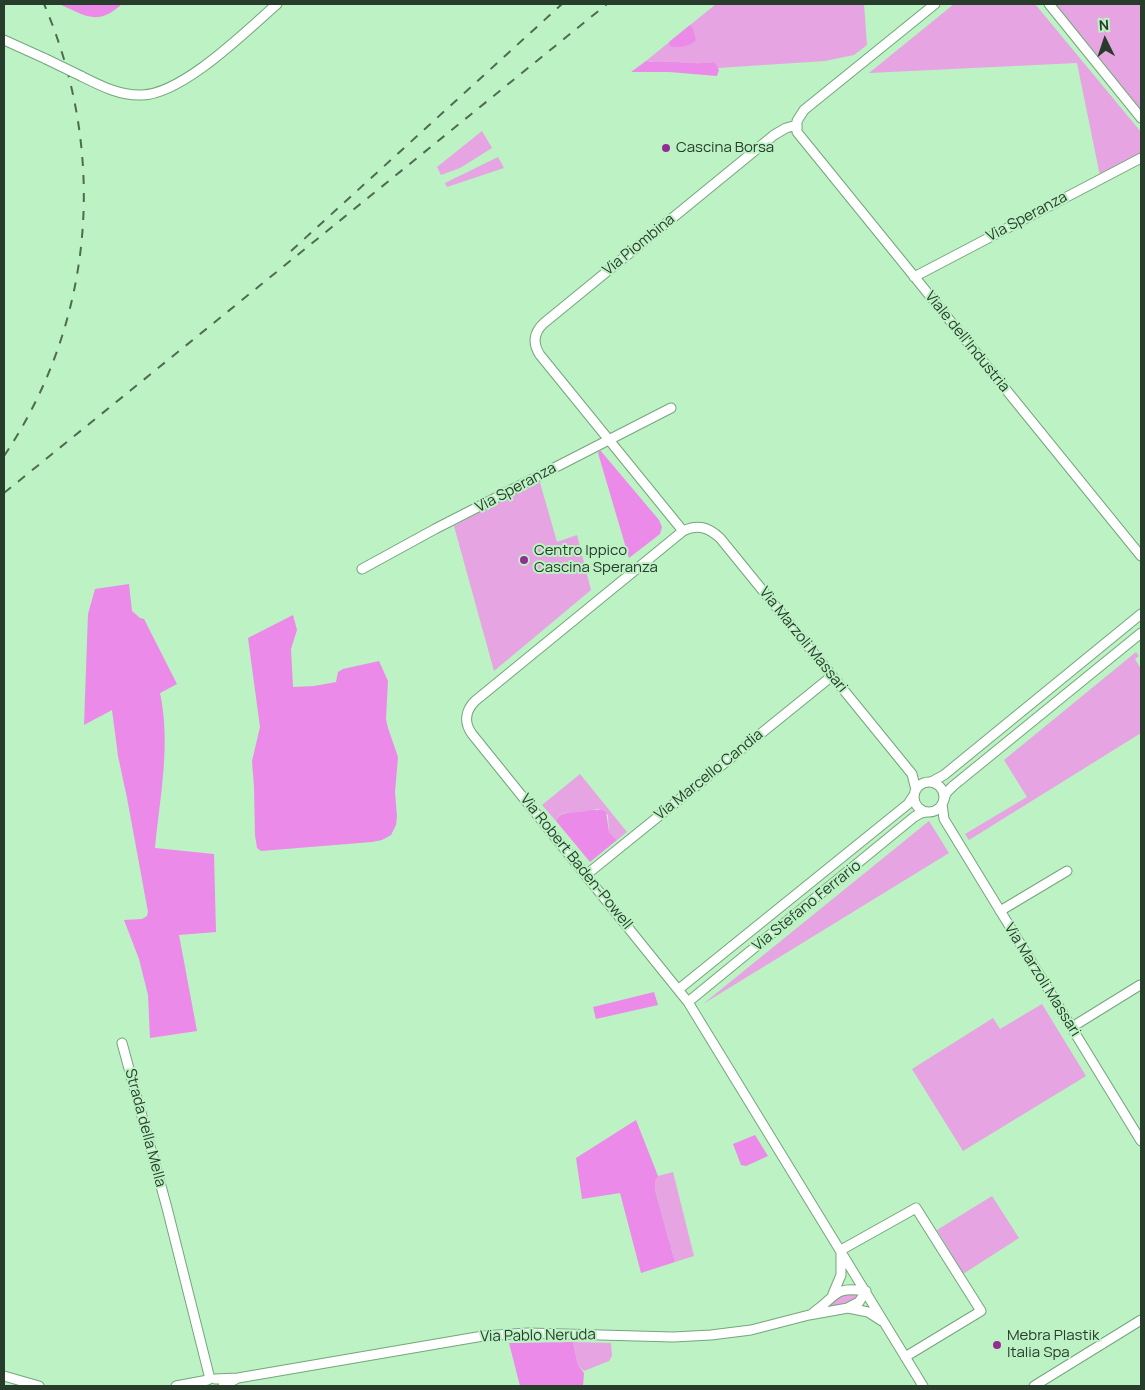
<!DOCTYPE html>
<style>
body{margin:0}
#map{position:relative;width:1145px;height:1390px;overflow:hidden;background:#bcf2c4;font-family:Manrope,sans-serif}
canvas{display:block}
.frame{position:absolute;inset:0;border:5px solid #273c2a;pointer-events:none}
.north{position:absolute;left:1080px;top:15px;width:50px;height:50px;-webkit-text-stroke:4px #bcf2c4;paint-order:stroke;rotate:356deg;font-size:14px;font-weight:700;line-height:20px;text-align:center;color:#273c2a}
.north::after{content:'';display:block;margin:auto;width:18px;height:22px;background:#273c2a;clip-path:polygon(50% 0,100% 100%,50% 72%,0 100%)}
</style>
<div id="map">
<canvas width="1145" height="1390"></canvas>
<div class="frame"></div>
<div class="north">N</div>
</div>
<script>
const ctx = document.querySelector('canvas').getContext('2d');
ctx.lineJoin = 'round';
function paint(path, color) {
  ctx.fillStyle = color;
  ctx.fill(path, 'evenodd');
}
function trace(path, color, width, dash) {
  ctx.strokeStyle = color;
  ctx.lineWidth = width;
  ctx.lineCap = dash ? 'butt' : 'round';
  ctx.setLineDash(dash || []);
  ctx.stroke(path);
}
function drawText(font, color, halo, rows, align = 'center') {
  ctx.font = font + ' Manrope,sans-serif';
  ctx.lineWidth = 4;
  ctx.setLineDash([]);
  ctx.textBaseline = 'middle';
  ctx.strokeStyle = halo;
  ctx.fillStyle = color;
  for (const [text, x, y, turn = 0] of rows) {
    ctx.save();
    ctx.translate(x, y);
    ctx.rotate((+turn || 0) * Math.PI / 180);
    ctx.textAlign = isNaN(turn) ? turn : align;
    if (halo) ctx.strokeText(text, 0, 0);
    ctx.fillText(text, 0, 0);
    ctx.restore();
  }
}
const green = new Path2D(`
 M716,4H864L867,45L854,55L825,61L718,68L714,62C701,64 690,63 678,62C667,61 657,63 646,61Z
 M954,4H1035L1141,132V156L1100,176L1077,63L869,73Z
 M1054,4H1141V111Z
 M482,131L492,148L460,168L441,175L437,167Z
 M498,157L504,168L447,187L445,183Z
 M539,479L557,542L577,535L591,590L494,671L454,526L521,489L524,491L529,488L531,484Z
 M1136,652L1139,656L1135,659L1141,669V733L969,840L965,834L1027,797L1004,760Z
 M580,774L627,832L617,840L609,832L608,815L598,809C591,810 584,812 577,813C568,813 560,810 556,821L542,805Z
 M929,821L949,853L703,1004Z
 M1042,1004L1086,1076L963,1151L912,1069L993,1018L1000,1029Z
 M673,1172L694,1256L675,1262L655,1190V1182L658,1176Z
 M992,1196L1019,1238L963,1274L937,1230Z
 M845,1292L859,1294L856,1302L837,1307L824,1308Z
 M573,1342L611,1343L612,1356L609,1361L584,1371L578,1365Z`);
const forest = new Path2D(`
 M59,4H122C97,27 85,15 59,4Z
 M690,25L693,29L696,40C691,46 677,49 670,46L669,42Z
 M646,61C657,63 667,61 678,62C690,63 701,64 714,62L716,64L719,70L717,76L669,72H631Z
 M600,450L659,520L662,527L660,534L629,558L598,453Z
 M129,584L132,611L140,618L144,619L177,684L160,693C171,744 160,796 155,848L214,854L216,932L179,935L197,1031L150,1038L148,995L139,959L124,920L142,919L147,916L148,912L127,798L118,756L112,710L84,725L88,614L95,589Z
 M293,615L297,630L291,649L293,687L314,686L336,682L338,672L343,669L379,661L388,681L386,719L388,728L398,757L395,792L397,816L396,825L391,835L382,840L372,842L261,851L257,848L255,835L254,787L252,761L260,727L248,638Z
 M592,810H602L606,812L609,832L617,840L590,862L556,821C561,810 569,814 579,812C583,812 588,810 592,810Z
 M654,992L658,1005L596,1019L593,1007Z
 M636,1120L658,1176L655,1182V1190L675,1262L641,1273L620,1193L582,1199L576,1158Z
 M755,1135L768,1156L746,1166L741,1165L733,1144Z
 M573,1342L578,1365L584,1373L583,1386H520L509,1343Z`);
const minor = new Path2D(`
 M935,4L804,110L797,121V132L1141,556
 M1049,4L1141,118
 M4,40L46,59
 M81,76C101,86 120,96 142,95C183,94 246,31 277,4
 M914,277L1141,158
 M683,531L540,355C532,343 534,332 544,323L774,135L786,128L797,125
 M362,569L435,529L671,408
 M931,782L944,775L1141,614
 M914 797a15 15 0 1 1 30 0a15 15 0 1 1-30 0Z
 M916,790L912,774L720,538C708,527 698,524 683,531L475,701C465,711 464,723 472,734L688,1002L923,1386
 M944,800L946,793L953,786L1141,633
 M942,804L944,819L1141,1141
 M586,875L832,676
 M1000,911L1067,871
 M679,989L908,804L914,795
 M688,1002L914,817L921,813L926,812
 M1072,1027L1140,985
 M122,1043L167,1208L210,1379
 M841,1250L916,1208L981,1311L905,1357
 M833,1294L841,1275V1251
 M849,1307L859,1302L866,1291
 M814,1312C837,1296 833,1286 866,1291
 M4,1376L39,1386
 M215,1379L238,1378L483,1336L528,1333L673,1337L711,1335L751,1330L809,1315L848,1308L868,1312L882,1321
 M176,1386L208,1380
 M223,1386L236,1379
 M1034,1386L1141,1320`);
const rail = new Path2D(`
 M291,251L562,4
 M4,456C95,321 108,153 44,4
 M4,493L607,4`);
const minorBridge = new Path2D(`
 M46,59L81,76`);
const markers = [
 [666,148,5,"#942d92"],
 [524,560,5,"#942d92"],
 [997,1345,5,"#942d92"]
];
const poiNames = [
 ["Cascina Borsa",676,148],
 ["Centro Ippico",534,551],
 ["Cascina Speranza",534,568],
 ["Mebra Plastik",1007,1336],
 ["Italia Spa",1007,1353]
];
const streetNames = [
 ["Via Speranza",1027,217,-28],
 ["Via Piombina",639,245,-39],
 ["Viale dell'Industria",967,342,51],
 ["Via Speranza",516,488,-28],
 ["Via Marzoli Massari",803,640,51],
 ["Via Marcello Candia",709,775,-39],
 ["Via Robert Baden-Powell",576,862,51],
 ["Via Stefano Ferrario",807,906,-39],
 ["Via Marzoli Massari",1042,980,58],
 ["Strada della Mella",145,1128,75],
 ["Via Pablo Neruda",538,1336,-1]
];
paint(green, '#e6a4e2');
paint(forest, '#ec8ae9');
trace(minor, '#74a67b', 11);
trace(minor, '#fff', 9);
trace(rail, '#4e6b52', 2, [9, 9]);
trace(minorBridge, '#74a67b', 11, []);
trace(minorBridge, '#fff', 9);
for (const [x, y, r, color] of markers) {
  const dot = new Path2D();
  dot.arc(x, y, r, 0, 2 * Math.PI);
  ctx.fillStyle = color;
  ctx.fill(dot);
  trace(dot, '#bcf2c4', 2);
}
drawText('15px', '#273c2a', '#bcf2c4', poiNames, 'left');
drawText('15px', '#273c2a', '#bcf2c4', streetNames);
</script>
